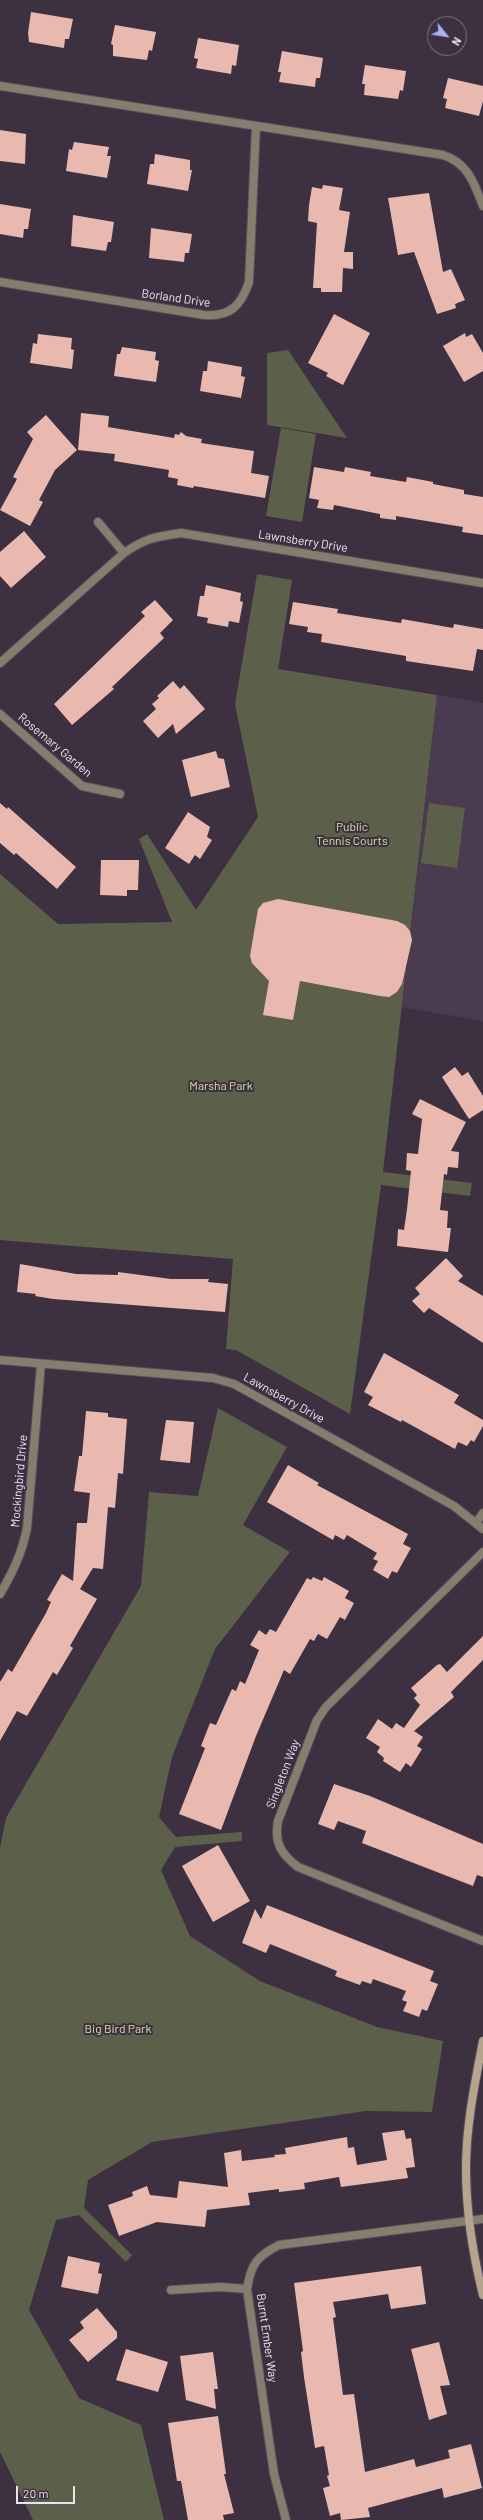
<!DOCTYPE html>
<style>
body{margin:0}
#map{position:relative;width:483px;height:2520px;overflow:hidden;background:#3c3041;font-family:Barlow,sans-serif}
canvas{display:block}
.north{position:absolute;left:427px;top:16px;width:40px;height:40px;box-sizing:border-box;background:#3c3041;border:1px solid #827887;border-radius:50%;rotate:120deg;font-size:11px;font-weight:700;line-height:16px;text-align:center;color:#ebe4ef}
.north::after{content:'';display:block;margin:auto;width:14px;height:18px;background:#aab0fb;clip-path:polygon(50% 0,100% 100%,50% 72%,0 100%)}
.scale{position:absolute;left:16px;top:2486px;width:59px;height:18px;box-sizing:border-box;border:2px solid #ebe4ef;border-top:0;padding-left:5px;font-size:12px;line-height:14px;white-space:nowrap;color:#ebe4ef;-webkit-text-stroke:3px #3c3041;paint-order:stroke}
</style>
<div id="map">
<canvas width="483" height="2520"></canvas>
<div class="north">N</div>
<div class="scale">20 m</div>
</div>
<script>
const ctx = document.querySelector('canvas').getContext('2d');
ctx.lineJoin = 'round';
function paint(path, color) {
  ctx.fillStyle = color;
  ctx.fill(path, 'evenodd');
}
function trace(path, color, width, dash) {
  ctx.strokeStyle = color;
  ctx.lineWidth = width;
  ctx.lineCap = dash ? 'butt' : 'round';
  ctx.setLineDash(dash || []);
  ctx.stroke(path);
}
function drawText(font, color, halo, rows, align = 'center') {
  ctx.font = font + ' Barlow,sans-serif';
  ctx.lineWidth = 4;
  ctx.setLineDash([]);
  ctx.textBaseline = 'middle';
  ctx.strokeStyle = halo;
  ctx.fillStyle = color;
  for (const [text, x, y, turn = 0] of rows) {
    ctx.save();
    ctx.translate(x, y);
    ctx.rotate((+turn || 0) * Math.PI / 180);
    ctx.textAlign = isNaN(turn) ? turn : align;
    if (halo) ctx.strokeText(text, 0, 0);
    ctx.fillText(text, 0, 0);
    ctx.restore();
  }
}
const built = new Path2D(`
 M437,695L483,703V1021L402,1007Z`);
const green = new Path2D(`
 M288,350L347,438L267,425V353Z
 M281,428L316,434L302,522L266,516Z
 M257,574L292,580L278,669L437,695L383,1172L472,1183L470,1196L381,1185L350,1414L236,1350L226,1349L233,1259L0,1240V874L58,924L172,922L139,839L147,834L196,910L258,817L235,704Z
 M429,803L465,808L457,868L421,863Z
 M218,1408L287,1447L243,1525L290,1552L215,1649L172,1757L159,1817L176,1837L242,1832V1841L175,1847L161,1870L190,1936L260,1981L377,2027L443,2041L432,2112L366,2111L152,2142L88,2180L84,2208L132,2255L126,2262L79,2215L56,2220L29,2310L79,2398L141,2425L164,2520H33L0,2452V1848L6,1818L141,1586L149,1492L198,1496Z`);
const building = new Path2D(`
 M31,12L73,19L69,39H65L64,48L29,42L28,33Z
 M115,25L156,32L152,51L149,50L147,60L113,56V45L111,44Z
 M198,38L239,45L236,66L232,65L231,74L196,68L198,59L194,58Z
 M282,51L323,58L320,78H316L315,87L279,82L281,72H278Z
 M365,65L406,71L403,91L400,90L398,99L364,95L365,84H362Z
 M448,78L483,86V101L479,116L445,108L447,99L443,98Z
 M0,130L26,134L25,164L0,161Z
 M74,142L109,147L107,156H111L107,178L66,171L69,149L72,150Z
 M155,154L190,160V170H192L188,191L147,184L150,164H154Z
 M323,185L343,188L339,210L350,212L344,252H353V269L343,268L342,292H321V288H313L317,223L308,221L309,205L312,187L322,189Z
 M429,193L443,272L451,269L465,300L455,304L456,308L437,314L414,252L398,255L388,198Z
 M0,204L31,209L28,229H24L23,238L0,234Z
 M73,215L114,222L111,242H108L106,251L71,246Z
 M151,228L192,234L189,253H185L184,262L149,258Z
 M334,314L370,333L343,385L326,376L328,373L308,363Z
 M465,333L466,337L472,334L483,353V371L464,382L443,346Z
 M38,334L72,338L71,349L74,350L72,369L30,363L33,343L37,344Z
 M122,347L156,352L155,360L159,361L156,382L114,376L117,354H120Z
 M208,361L242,367L241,376L245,377L241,398L200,391L203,371H207Z
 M81,413L109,416L108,427L174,438L175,434L179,435L181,432L186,436L202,439L201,443L254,451L251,473L269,476L265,498L194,486L193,488L177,485L178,479L168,477L169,470L114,461L115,454L78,450Z
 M46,415L77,450L55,470L39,500L43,502L30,526L0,510L17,479L13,477L33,439L27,432Z
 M314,467L344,472L345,467L371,472L370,476L406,482L407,477L433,482V484L464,490V494L483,497V535L462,532L463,527L396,516V520L380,518V514L334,505L333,510L317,508L319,500L309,498Z
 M24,531L46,557L11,588L0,576V552Z
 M206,585L241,593L240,601L243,602L239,623L229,621L228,627L207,623L208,618L197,616L200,596H204Z
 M155,600L173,620L160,633L164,638L112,687L114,689L72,725L54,704L145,616L141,612Z
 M293,602L338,609L337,613L401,623L402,619L453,628L454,624L483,629V650L477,649L473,671L406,661V656L321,642L322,634L307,632L308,627L289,624Z
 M173,681L180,689L184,685L205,709L176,734L173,724L158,738L143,721L156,709L152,704L159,698L157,696Z
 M216,751L218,758L224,759L230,787L191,797L182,760Z
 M0,803L7,809L8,807L76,867L57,889L16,853L14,855L0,843Z
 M188,812L210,827L207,837L212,840L200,859L195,855L189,864L165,848Z
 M101,860H139L138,890H127V896L100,895Z
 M278,899L397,921L405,925L410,931L412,940L402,984L397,992L389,997L380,996L300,981L293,1020L263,1015L269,981L252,963L250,956L258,909L263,903Z
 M455,1067L462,1076L468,1072L483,1096V1110L469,1119L442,1077Z
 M420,1099L466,1122L451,1151L459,1152L458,1168L448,1167L447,1175L444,1174L440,1210L448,1211L447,1228H451L448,1252L397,1246L398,1229L404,1230L407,1209L411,1171L406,1170L407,1153L418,1154L422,1119L412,1114Z
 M446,1258L463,1276L458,1281L483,1296V1343L429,1308L424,1313L412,1301L420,1294L415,1288Z
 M20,1264L76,1274L118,1275V1272L171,1279H209L208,1282L228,1284L225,1312L53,1299L35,1296L36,1294L17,1292Z
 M384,1353L459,1395L454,1403L483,1420V1426L474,1442L471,1440L467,1446L458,1442L455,1449L402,1420L401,1422L368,1405L373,1397L364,1392Z
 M86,1411L108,1413V1417L127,1419L123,1474L118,1473L115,1508L108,1507L103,1569L93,1568L80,1589L97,1599L70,1646L73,1648L57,1675L53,1672L27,1716L17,1711L0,1741V1682L8,1669L12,1672L46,1613L51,1602L47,1600L62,1574L73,1581L77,1523H87L90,1493L74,1491L79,1456H82Z
 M166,1420L194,1422L190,1463L160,1460Z
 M288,1465L319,1483L317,1485L408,1534L403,1544L411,1548L397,1573L392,1571L388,1579L373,1570L378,1561L373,1559L377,1553L347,1535L344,1540L335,1535L333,1540L267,1502Z
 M313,1577L322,1581L324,1577L349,1591L345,1598L354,1603L345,1620L340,1617L327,1639L318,1634L314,1641L310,1639L290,1674L284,1670L256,1736L221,1830L179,1814L205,1748L201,1746L210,1723L216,1725L232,1689L236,1691L240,1681L245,1684L259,1650L250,1645L259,1630L266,1635L270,1629L276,1632L307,1578L311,1580Z
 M483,1636V1660L451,1692L454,1697L414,1731L423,1737L417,1746L422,1749L411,1767L406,1763L400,1772L383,1761L384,1758L377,1752L380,1747L366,1738L378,1719L392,1729L396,1723L404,1728L420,1705L414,1698L417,1695L411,1688L437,1665L440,1664L447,1672Z
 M334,1784L370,1796L483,1844V1877L477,1875L473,1886L362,1843L366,1831L338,1821L334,1830L318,1824Z
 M218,1845L250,1901L213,1922L182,1866Z
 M267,1905L434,1971L430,1981L438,1984L427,2011L422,2009L419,2017L403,2011L407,2002L402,2000L406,1991L373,1979L371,1984L362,1981L360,1985L335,1976L337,1971L270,1944L266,1953L242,1943L255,1909L261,1919Z
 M404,2130L406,2139L411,2138L415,2167L406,2168L408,2178L341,2187L339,2177L304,2183L305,2189L279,2192V2189L248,2193L250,2205L207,2210L205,2227L157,2222L119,2236L108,2205L133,2196L132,2192L147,2186L150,2195L177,2198L179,2181L228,2187L224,2153L241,2150L242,2161L275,2157L274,2155L286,2154L285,2148L347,2137L348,2148L354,2147L357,2165L387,2160L382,2133Z
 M68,2256L100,2263L98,2273L102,2274L98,2294L61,2287Z
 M421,2266L426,2304L391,2309L388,2294L333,2302L336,2317L333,2318L343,2395L354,2394L365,2472L414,2459L416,2467L450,2458L448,2450L471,2444L482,2488L444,2498L442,2488L368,2508L370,2517L341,2520L340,2513L330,2516L323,2488L330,2486L327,2476L329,2475L324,2446L315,2448L304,2377L301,2352L303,2351L294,2283Z
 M97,2308L117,2332V2338L88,2362L69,2340L84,2328L80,2322Z
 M439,2342L450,2385L440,2386L447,2414L429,2420L411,2349Z
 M126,2349L168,2362L158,2392L116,2380Z
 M213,2352L218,2389H214L216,2409L186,2400L180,2356Z
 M218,2416L226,2474H224L234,2513L223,2515L224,2520H188L181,2481H177L168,2423Z`);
const street = new Path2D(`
 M0,86L443,155C468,163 474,183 483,206
 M0,282L204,315C230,317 241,306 249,282L256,126
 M98,522L124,553
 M0,663L124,553C146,538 154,537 181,533L483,583
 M0,714L82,786L120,794
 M0,1360L213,1378L234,1384L454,1506L483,1529
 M476,1523L483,1513
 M483,1552L326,1707L317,1720L278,1821C274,1843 281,1854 298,1867L483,1941
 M0,1594C13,1572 22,1553 27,1528L41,1364
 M171,2290L220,2287L247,2289
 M286,2520L274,2474L247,2289C251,2264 257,2256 279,2245L483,2219`);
const secondary = new Path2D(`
 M483,2041C475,2082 466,2126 466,2168C466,2209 473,2255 483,2295`);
const streetNames = [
 ["Borland Drive",176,298,8],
 ["Lawnsberry Drive",303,541,9],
 ["Rosemary Garden",55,745,40],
 ["Lawnsberry Drive",284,1398,29],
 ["Mockingbird Drive",19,1481,-85],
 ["Singleton Way",283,1774,-69],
 ["Burnt Ember Way",267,2338,82]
];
const parkNames = [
 ["Public",352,827],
 ["Tennis Courts",352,841],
 ["Marsha Park",221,1086],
 ["Big Bird Park",118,2029]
];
paint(built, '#4a3b51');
paint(green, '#5c604a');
paint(building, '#e9b9b0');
trace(street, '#584d5d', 10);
trace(secondary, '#584d5d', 10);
trace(street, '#877d6e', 8);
trace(secondary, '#b6a58d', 8);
drawText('12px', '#ebe4ef', '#3c3041', streetNames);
drawText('12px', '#d6e19f', '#3c3041', parkNames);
</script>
